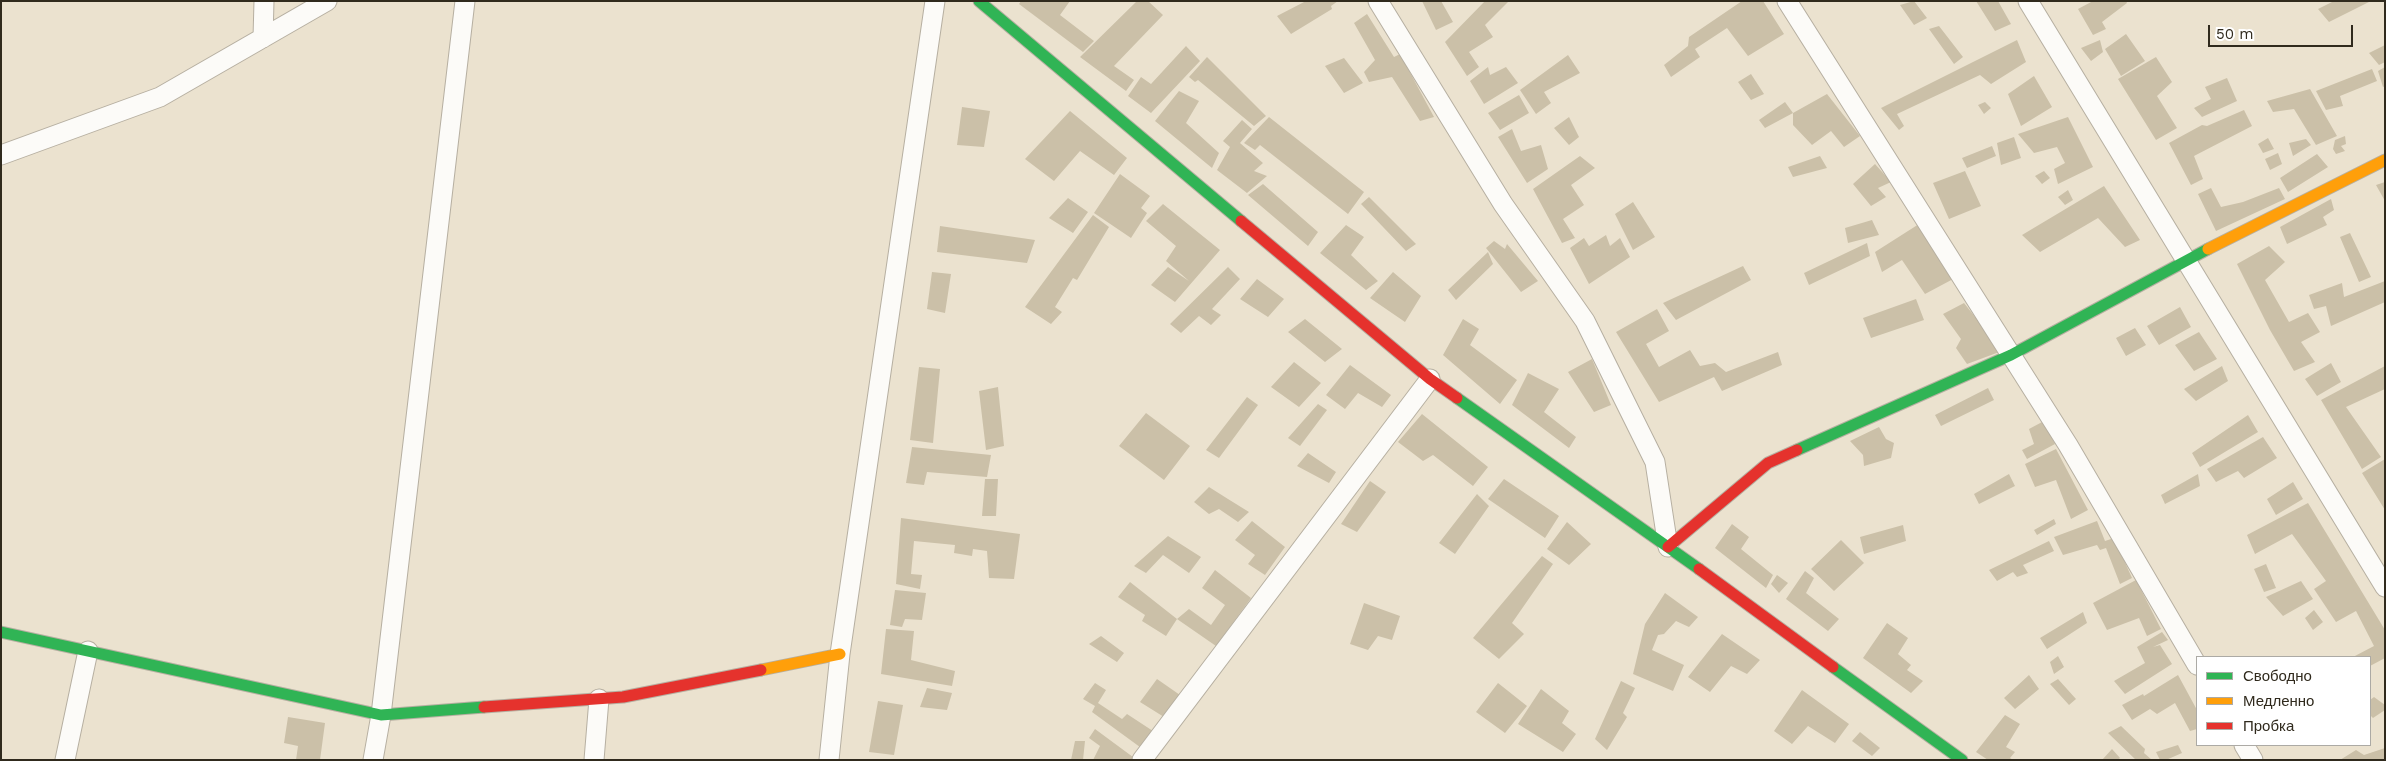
<!DOCTYPE html>
<meta charset="utf-8">
<style>
body{margin:0}
#map{position:relative;width:2386px;height:761px;overflow:hidden;background:#ebe2cf;font-family:"Work Sans",sans-serif}
canvas{display:block}
.frame{position:absolute;inset:0;border:2px solid #302a1d;pointer-events:none}
.legend{position:absolute;left:2196px;top:656px;width:175px;height:90px;box-sizing:border-box;background:#fff;border:1px solid #acaaa5;margin:0;padding:6px 9px;list-style:none;font-size:15px;color:#302a1d}
.legend li{display:flex;align-items:center;gap:10px;height:25px}
.legend b{width:25px;border:1px solid #acaaa5}
.scale{position:absolute;left:2208px;top:25px;width:145px;height:22px;box-sizing:border-box;border:2px solid #302a1d;border-top:0;padding-left:6px;font-size:15px;line-height:18px;white-space:nowrap;color:#302a1d;-webkit-text-stroke:4px #fff;paint-order:stroke}
</style>
<div id="map">
<canvas width="2386" height="761"></canvas>
<div class="frame"></div>
<ul class="legend">
<li><b style="height:6px;background:#30b455"></b>Свободно</li>
<li><b style="height:6px;background:#ff9f0a"></b>Медленно</li>
<li><b style="height:6px;background:#e5322d"></b>Пробка</li>
</ul>
<div class="scale">50 m</div>
</div>
<script>
const ctx = document.querySelector('canvas').getContext('2d');
ctx.lineJoin = 'round';
function paint(path, color) {
  ctx.fillStyle = color;
  ctx.fill(path, 'evenodd');
}
function trace(path, color, width, dash) {
  ctx.strokeStyle = color;
  ctx.lineWidth = width;
  ctx.lineCap = dash ? 'butt' : 'round';
  ctx.setLineDash(dash || []);
  ctx.stroke(path);
}
const building = new Path2D(`
 M1021,1H1070L1060,15L1094,41L1083,52L1019,4Z
 M1137,1H1148L1163,15L1114,66L1134,80L1126,91L1080,57Z
 M1306,1H1338L1331,6L1332,9L1291,34L1277,16Z
 M1422,1H1441L1453,22L1436,30Z
 M1485,1H1509L1485,25L1493,37L1469,52L1479,67L1467,76L1445,42Z
 M1742,1H1763L1784,34L1748,56L1727,28L1695,49L1700,57L1671,77L1664,65L1688,46L1689,37Z
 M1914,1L1927,18L1914,25L1900,5Z
 M1976,1H1998L2011,24L1995,31Z
 M2093,1H2126L2127,3L2102,22L2106,29L2093,35L2078,9Z
 M2334,1H2371L2329,22L2318,9Z
 M1367,14L1394,57L1400,54L1434,117L1420,121L1392,77L1369,82L1364,72L1375,60L1354,23Z
 M1939,26L1963,57L1954,64L1929,29Z
 M2126,34L2145,61L2121,76L2105,49Z
 M2017,40L2026,62L1991,84L1980,75L1897,114L1904,126L1899,130L1881,108Z
 M2100,40L2103,52L2091,61L2081,48Z
 M2385,45V62L2379,65L2369,53Z
 M1186,46L1200,61L1151,113L1128,96L1141,77L1151,84Z
 M1568,55L1580,73L1544,92L1551,103L1536,114L1520,90Z
 M1207,57L1266,116L1254,126L1198,80L1195,82L1189,77Z
 M2156,57L2172,82L2157,96L2177,128L2156,140L2118,79Z
 M1344,58L1363,83L1344,93L1325,66Z
 M1488,67L1490,75L1506,67L1518,83L1484,104L1470,81Z
 M2385,67V86L2383,87L2378,71Z
 M2372,69L2377,81L2340,96L2343,106L2326,110L2316,91Z
 M1751,74L1764,94L1751,100L1738,82Z
 M2034,76L2052,107L2021,126L2008,94Z
 M2227,78L2237,101L2202,117L2194,108L2211,99L2205,87Z
 M2310,89L2337,136L2316,145L2294,109L2273,112L2267,101Z
 M1179,91L1199,101L1186,123L1219,153L1212,168L1155,121Z
 M1827,94L1860,136L1844,147L1831,131L1812,145L1793,125V113Z
 M1519,95L1529,113L1500,130L1488,113Z
 M1785,102L1793,113L1765,128L1759,120Z
 M1985,102L1991,108L1984,114L1978,105Z
 M962,107L990,111L984,147L957,145Z
 M2244,110L2252,126L2194,156L2203,179L2191,185L2169,143L2202,125L2207,126Z
 M1070,111L1127,158L1114,175L1080,151L1054,181L1025,159Z
 M1269,117L1364,192L1348,214L1260,145L1255,150L1244,143Z
 M1569,117L1579,137L1569,145L1554,128Z
 M2068,117L2093,167L2058,184L2054,169L2065,163L2057,147L2034,153L2018,134Z
 M1242,120L1252,129L1240,143L1263,163L1254,171L1267,176L1247,193L1217,170L1230,147L1223,141Z
 M1512,129L1521,151L1541,145L1548,169L1527,183L1498,137Z
 M2345,136L2346,144L2341,146L2345,151L2336,154L2333,149L2335,140Z
 M2014,137L2021,158L2001,165L1997,143Z
 M2268,138L2274,149L2263,153L2258,144Z
 M2306,139L2311,145L2293,156L2289,143Z
 M1992,146L1996,156L1967,168L1962,158Z
 M2278,153L2282,164L2270,170L2265,159Z
 M2317,154L2328,167L2288,192L2280,178Z
 M1580,156L1595,168L1571,185L1584,205L1563,219L1575,238L1562,243L1533,189Z
 M1820,156L1827,168L1793,177L1788,167Z
 M1875,164L1891,182L1878,188L1886,197L1871,206L1853,184Z
 M1965,171L1981,206L1949,219L1933,183Z
 M2044,171L2050,178L2042,184L2035,176Z
 M1120,174L1150,196L1141,208L1147,213L1131,238L1094,213Z
 M2385,182V201L2376,185Z
 M1263,184L1318,232L1308,246L1248,195Z
 M2104,186L2140,240L2125,247L2098,218L2040,252L2022,235Z
 M2211,188L2221,207L2243,202L2279,188L2285,199L2216,231L2198,194Z
 M2068,190L2073,200L2065,205L2058,197Z
 M1369,197L1416,244L1406,251L1361,204Z
 M1068,198L1088,212L1073,233L1049,218Z
 M2331,199L2334,210L2323,217L2327,225L2287,244L2280,227Z
 M1633,202L1655,237L1633,250L1615,214Z
 M1163,204L1220,250L1175,302L1151,285L1168,267L1189,281L1166,261L1176,246L1146,221Z
 M1093,215L1109,227L1077,280L1073,278L1055,307L1062,312L1051,324L1025,307Z
 M1872,220L1879,235L1848,243L1845,228Z
 M1919,224L1955,278L1925,294L1902,260L1882,272L1875,252Z
 M1346,225L1364,237L1351,255L1378,281L1366,290L1320,253Z
 M940,226L1035,240L1027,263L937,252Z
 M2350,233L2371,277L2359,282L2340,237Z
 M1606,235L1610,246L1620,238L1630,257L1589,284L1570,248L1584,238L1589,246Z
 M1494,241L1505,249L1507,244L1538,281L1521,292L1486,248Z
 M1867,243L1870,256L1809,285L1804,273Z
 M2269,246L2285,262L2265,280L2289,322L2308,313L2320,332L2301,342L2315,362L2294,371L2270,330L2237,264Z
 M1488,252L1493,264L1456,300L1448,290Z
 M1743,266L1751,280L1676,320L1663,303Z
 M1228,267L1240,279L1212,309L1221,315L1211,325L1199,316L1181,333L1170,324Z
 M932,272L951,274L945,313L927,309Z
 M1393,272L1421,296L1405,322L1370,298Z
 M1257,279L1284,299L1268,317L1240,299Z
 M2385,281V302L2331,326L2326,306L2314,309L2309,295L2342,283L2344,297Z
 M1916,299L1924,320L1871,338L1863,318Z
 M1964,303L2002,351L1967,364L1956,348L1961,339L1943,314Z
 M2180,307L2191,327L2159,345L2147,326Z
 M1657,309L1669,331L1646,344L1659,367L1690,350L1700,366L1715,363L1726,372L1778,352L1782,365L1722,391L1714,377L1659,402L1616,332Z
 M1305,319L1342,349L1325,362L1288,332Z
 M1463,319L1479,329L1470,345L1517,380L1500,404L1443,355Z
 M2135,328L2146,345L2126,356L2116,338Z
 M2199,332L2217,359L2194,371L2175,345Z
 M1592,359L1611,405L1594,412L1568,372Z
 M1294,362L1321,383L1299,407L1271,387Z
 M2331,363L2341,382L2317,396L2305,379Z
 M1350,365L1391,395L1382,407L1358,393L1345,409L1326,395Z
 M2222,366L2228,381L2196,401L2184,389Z
 M2385,366V389L2346,407L2381,457L2362,469L2321,400Z
 M919,367L940,369L933,443L910,440Z
 M1528,373L1559,389L1544,412L1576,437L1569,448L1512,405Z
 M998,387L1004,446L986,450L979,391Z
 M1988,388L1994,400L1941,426L1935,415Z
 M1247,397L1258,405L1219,458L1206,450Z
 M1318,404L1327,410L1300,446L1288,438Z
 M1146,413L1190,446L1164,480L1119,446Z
 M1422,414L1488,467L1473,486L1433,455L1423,461L1398,442Z
 M2248,415L2258,432L2200,467L2192,453Z
 M2044,421L2055,444L2027,459L2022,450L2034,444L2029,429Z
 M1879,427L1886,439L1894,443L1891,458L1864,466L1863,455L1850,441Z
 M2263,437L2277,458L2244,478L2238,471L2216,482L2207,469Z
 M912,447L991,455L987,477L927,472L924,485L906,483Z
 M2056,449L2088,510L2071,519L2056,480L2035,487L2025,464Z
 M1308,453L1336,472L1329,483L1297,466Z
 M2385,459V510L2362,473Z
 M2009,474L2015,486L1979,504L1974,494Z
 M2198,474L2200,486L2165,504L2161,495Z
 M985,479H998L996,516H982Z
 M1504,479L1559,516L1545,538L1488,499Z
 M1370,481L1386,492L1357,532L1341,524Z
 M2293,482L2303,499L2276,515L2267,499Z
 M1209,487L1228,499L1249,512L1238,522L1219,509L1209,514L1194,502Z
 M1477,494L1489,506L1455,554L1439,543Z
 M2308,503L2385,630V658L2370,666V657H2353L2374,646L2356,611L2336,622L2314,589L2326,581L2292,534L2255,554L2247,535Z
 M901,518L1020,534L1014,579L989,578L987,551L973,549L972,556L954,553L955,545L914,541L911,574L922,575L920,589L896,584Z
 M2054,519L2056,524L2037,535L2034,530Z
 M1252,521L1285,547L1265,575L1248,564L1255,555L1235,540Z
 M2097,521L2105,541L2114,538L2132,578L2120,584L2106,548L2100,550L2097,545L2063,555L2054,537Z
 M1567,522L1591,544L1569,565L1547,549Z
 M1732,524L1749,537L1741,549L1773,575L1766,588L1715,548Z
 M1903,525L1906,541L1864,554L1860,537Z
 M1168,536L1201,557L1189,573L1163,555L1146,573L1134,566Z
 M1841,540L1864,563L1834,591L1811,569Z
 M2049,541L2054,551L2023,565L2028,573L2017,577L2013,572L1997,581L1989,570Z
 M1542,556L1553,564L1512,623L1524,634L1499,659L1473,638Z
 M2266,564L2276,588L2264,592L2254,569Z
 M1215,570L1251,598L1216,646L1177,619L1189,609L1211,625L1225,605L1202,588Z
 M1805,571L1814,578L1806,593L1839,619L1828,631L1786,599Z
 M1777,575L1788,583L1779,593L1771,584Z
 M2136,580L2161,629L2147,636L2139,618L2107,630L2093,603Z
 M2301,581L2313,599L2283,616L2266,597Z
 M1130,582L1177,619L1166,636L1142,621L1145,615L1118,597Z
 M895,590L926,593L922,620L905,619L902,627L890,625Z
 M1665,593L1698,617L1689,627L1676,621L1664,634L1658,635L1652,650L1684,665L1673,691L1633,674L1645,624Z
 M1364,603L1400,616L1392,640L1378,636L1368,650L1350,644Z
 M2314,610L2323,622L2313,630L2305,618Z
 M2083,612L2087,623L2047,649L2040,638Z
 M1887,623L1908,638L1898,654L1911,665L1907,670L1923,681L1911,693L1863,658Z
 M886,629L914,631L911,660L955,671L952,686L881,674Z
 M2162,632L2168,640L2153,647L2160,645L2172,664L2125,694L2114,681L2145,663L2137,647Z
 M1722,634L1760,660L1747,674L1731,666L1710,692L1688,677Z
 M1101,636L1124,653L1117,662L1089,644Z
 M2058,656L2064,667L2054,674L2050,662Z
 M2029,675L2039,689L2015,709L2004,698Z
 M2178,675L2197,710V729L2190,731L2175,703L2157,714L2150,709L2132,720L2122,705L2143,694L2144,696Z
 M1157,679L1180,695L1164,717L1140,702Z
 M2058,679L2076,699L2069,705L2050,684Z
 M1621,681L1635,688L1623,713L1627,717L1607,750L1595,739Z
 M1095,683L1106,690L1098,703L1122,719L1127,714L1156,733L1144,750L1092,712L1095,706L1083,699Z
 M1498,683L1527,706L1505,733L1476,712Z
 M927,688L952,693L947,710L920,707Z
 M1541,689L1569,711L1562,723L1576,734L1563,752L1518,724Z
 M1802,690L1849,724L1835,743L1808,726L1792,744L1774,731Z
 M2374,697L2385,705V710L2373,718L2370,715V700Z
 M878,701L903,705L894,755L869,752Z
 M2005,715L2020,724L2006,747L2015,752L2010,758L2013,760H1988L1976,752Z
 M288,717L325,723L320,760H296L298,746L284,743Z
 M2121,726L2145,749L2144,753L2152,760H2136L2108,733Z
 M1095,729L1137,760H1093L1100,746L1089,738Z
 M1860,732L1880,748L1872,756L1852,741Z
 M1075,741H1085L1083,760H1071Z
 M2178,745L2182,753L2166,760H2160L2156,752Z
 M2385,748V760H2340L2356,750L2364,755Z
 M2112,749L2120,758L2118,760H2102Z`);
const street = new Path2D(`
 M1378,1L1503,204L1585,321L1655,462L1668,547
 M1787,1L2068,445L2197,665
 M2028,1L2385,587
 M263,38L264,1
 M1,155L160,97L327,1
 M2244,745L2253,760
 M65,760L88,651
 M373,760L381,715L465,1
 M594,760L599,699
 M829,760L840,654L935,1
 M1142,760L1430,379`);
const fast = new Path2D(`
 M979,1L1241,221
 M1457,398L1699,569
 M1797,450L2011,355L2208,249
 M1,632L381,715L484,707
 M1833,667L1962,760`);
const slow = new Path2D(`
 M2208,249L2385,160
 M761,670L840,654`);
const jam = new Path2D(`
 M1241,221L1430,379L1457,398
 M1668,547L1768,463L1797,450
 M1699,569L1833,667
 M484,707L623,697L761,670`);
paint(building, '#cbc0a8');
trace(street, '#b6afa1', 21);
trace(fast, '#b6afa1', 13);
trace(slow, '#b6afa1', 13);
trace(jam, '#b6afa1', 13);
trace(street, '#fcfbf8', 19);
trace(fast, '#30b455', 11);
trace(slow, '#ff9f0a', 11);
trace(jam, '#e5322d', 11);
</script>
